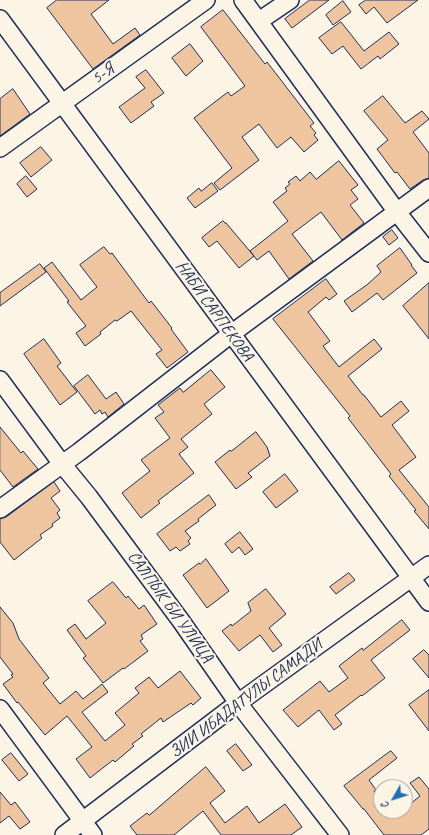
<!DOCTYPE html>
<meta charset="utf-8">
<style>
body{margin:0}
#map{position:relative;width:429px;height:835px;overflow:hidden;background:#fcf5e5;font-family:Caveat,sans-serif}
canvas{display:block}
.north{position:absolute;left:373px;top:779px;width:40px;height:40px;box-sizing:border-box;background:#fcf5e5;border:1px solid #a2a6af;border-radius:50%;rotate:231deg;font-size:11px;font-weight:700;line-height:16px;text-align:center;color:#1b2f5e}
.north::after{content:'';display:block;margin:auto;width:14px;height:18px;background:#1f6fb2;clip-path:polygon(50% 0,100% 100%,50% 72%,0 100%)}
</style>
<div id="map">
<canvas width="429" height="835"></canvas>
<div class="north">С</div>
</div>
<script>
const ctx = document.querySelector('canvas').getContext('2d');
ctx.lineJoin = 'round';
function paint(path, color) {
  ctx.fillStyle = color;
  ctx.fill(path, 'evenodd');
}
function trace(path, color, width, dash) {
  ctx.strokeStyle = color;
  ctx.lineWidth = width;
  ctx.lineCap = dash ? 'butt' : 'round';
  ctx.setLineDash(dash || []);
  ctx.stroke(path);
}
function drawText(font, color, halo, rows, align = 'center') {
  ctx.font = font + ' Caveat,sans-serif';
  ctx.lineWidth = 4;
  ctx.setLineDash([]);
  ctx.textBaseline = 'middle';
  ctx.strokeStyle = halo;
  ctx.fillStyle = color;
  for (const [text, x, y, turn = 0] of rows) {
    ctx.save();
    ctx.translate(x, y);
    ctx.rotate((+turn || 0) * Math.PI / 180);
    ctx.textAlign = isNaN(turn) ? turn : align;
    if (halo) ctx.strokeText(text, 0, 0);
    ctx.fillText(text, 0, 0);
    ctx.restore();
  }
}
const building = new Path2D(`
 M57,0H109L91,14L113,44L135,28L140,35L93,69L47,8Z
 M310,0H329L292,28L285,19Z
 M366,0H418L387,23L374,7L366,14L359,5Z
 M343,1L351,12L333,25L326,15Z
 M223,10L265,64L267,62L314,123L310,126L316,133L314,135L318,140L304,152L291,137L277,148L259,124L242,137L259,160L220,190L214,183L232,168L194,118L228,92L231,96L245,86L201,27Z
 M341,22L364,51L389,32L399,44L380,59L378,56L361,69L343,46L332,54L319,38Z
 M190,44L203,61L186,76L172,58Z
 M146,70L164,93L151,102L154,106L131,123L119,107L145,88L136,77Z
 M13,89L30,114L0,136V99Z
 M383,96L405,123L422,111L429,119L413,132L429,153V178L423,180L410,189L397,172L395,173L377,149L388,140L364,111Z
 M41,147L52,160L31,177L20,163Z
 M339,161L358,185L351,190L358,199L350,205L364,223L342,240L321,212L292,234L313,261L289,279L269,251L257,260L250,251L288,221L273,202L287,191L285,188L290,184L288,182L296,176L300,181L310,172L316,179Z
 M26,176L37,189L27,197L17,184Z
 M212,183L218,191L195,208L187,198L199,188L201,191Z
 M223,221L225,223H226L254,256L239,268L217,241L209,247L202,238Z
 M392,230L398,238L389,245L383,237Z
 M104,247L110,254L112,253L149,303L151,301L172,328L171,329L188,352L167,368L156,354L162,350L131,311L117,321L115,320L100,332L101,334L85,346L76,333L86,326L67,302L69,301L44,268L52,262L81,300L97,287L80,265Z
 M400,248L412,265H411L417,273L383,300L377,293L352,312L344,301L368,284L381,272L377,266Z
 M40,264L46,272L0,306V293Z
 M326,279L337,294L329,300L326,297L308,312L330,341L323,346L339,367L374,339L382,349L348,376L363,395H364L381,417L401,401L409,411L392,425L416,457L399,470L429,507V529L414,511L416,510L389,476L391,474L348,418L350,416L273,319Z
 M429,283V339L403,306Z
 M44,339L61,363L57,366L77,392L60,405L24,354Z
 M211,370L225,387L204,404L212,414L181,439L188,447L179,454L194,473L158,501L160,503L141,518L122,493L150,471L141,460L170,438L155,418L164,412L158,405L180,388L183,392Z
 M88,375L106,399L116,392L124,404L108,417L105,412L102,414L100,410L95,414L74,386Z
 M0,427L21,453L23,451L38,469L13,487L0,470Z
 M256,432L267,447L270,456L248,473L252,477L236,489L215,462L230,450L231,451Z
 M285,474L298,491L276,508L263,492Z
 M54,482L60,491L51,498L60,510L57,513L60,518L52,524L53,526L40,535L42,538L14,560L0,542V519L6,517Z
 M209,495L216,505L198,519L199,521L185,531L191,538L188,541L190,544L180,551L176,547L170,551L157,534Z
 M240,532L253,549L245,555L239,547L232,553L225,544Z
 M206,559L229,591L207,608L183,575L199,563L200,564Z
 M349,573L355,580L336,594L330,587Z
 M113,582L126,598L128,596L139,609L144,605L157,624L141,635L143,639L140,641L148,651L124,669L123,668L103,683L83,658L86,656L67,630L75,624L86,639L106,623L88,601Z
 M266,589L286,614L269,628L282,645L273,652L260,635L239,651L222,631L231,624L232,626L251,611L248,603Z
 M0,607L13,623L19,639L49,678L43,683L60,704L76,691L83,699L102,684L108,692L82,712L105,741L125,725L115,713L139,693L135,688L149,677L158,688L180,671L201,698L193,705L191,703L163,722L161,718L141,734L143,736L132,744L134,746L115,762L113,760L90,778L76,759L92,747L67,716L45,735L18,702L17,703L3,684L13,677L11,675L13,674L0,657Z
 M402,620L410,630L371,660L385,678L362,696L361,695L335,715L342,724L334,730L319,710L298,727L283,710L320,681L329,692L348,678L339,666L362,648L363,650Z
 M424,650L429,655V678L413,659Z
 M429,690V731L409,705Z
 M236,744L252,765L243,771L227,751Z
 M391,751L397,758L369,780L376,790L374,791L381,800V811H405V808L420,796L410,783L419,777L429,789V829L421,835H384L364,809H363L344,786Z
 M11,753L28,774L19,781L2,760Z
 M206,767L225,791L210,803L225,823L247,806L259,823L285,804L302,827L291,835H221L203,811L174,835H137L130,826L147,813L149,815Z
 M0,792L11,805L15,802L30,822L20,829L9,816L0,823Z`);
const minor = new Path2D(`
 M243,0L397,212L429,253
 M0,19L429,602
 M259,21L290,0
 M0,148L206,0
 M0,380L62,464L89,497L181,621L238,703L340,835
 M0,509L79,452L231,334L429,188
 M0,709L93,835
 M64,835L238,703L429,565`);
const streetNames = [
 ["5-Я",103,74,-36],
 ["НАБИ САРПЕКОВА",214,311,54],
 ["САЛПЫК БИ УЛИЦА",170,607,54],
 ["ЗИИ ИБАДАТУЛЫ САМАДИ",246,699,-37]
];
paint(building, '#efc59f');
trace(building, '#1b2f5e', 1);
trace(minor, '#1b2f5e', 20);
trace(minor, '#fcf5e5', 17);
drawText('17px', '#1b2f5e', '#fcf5e5', streetNames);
</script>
